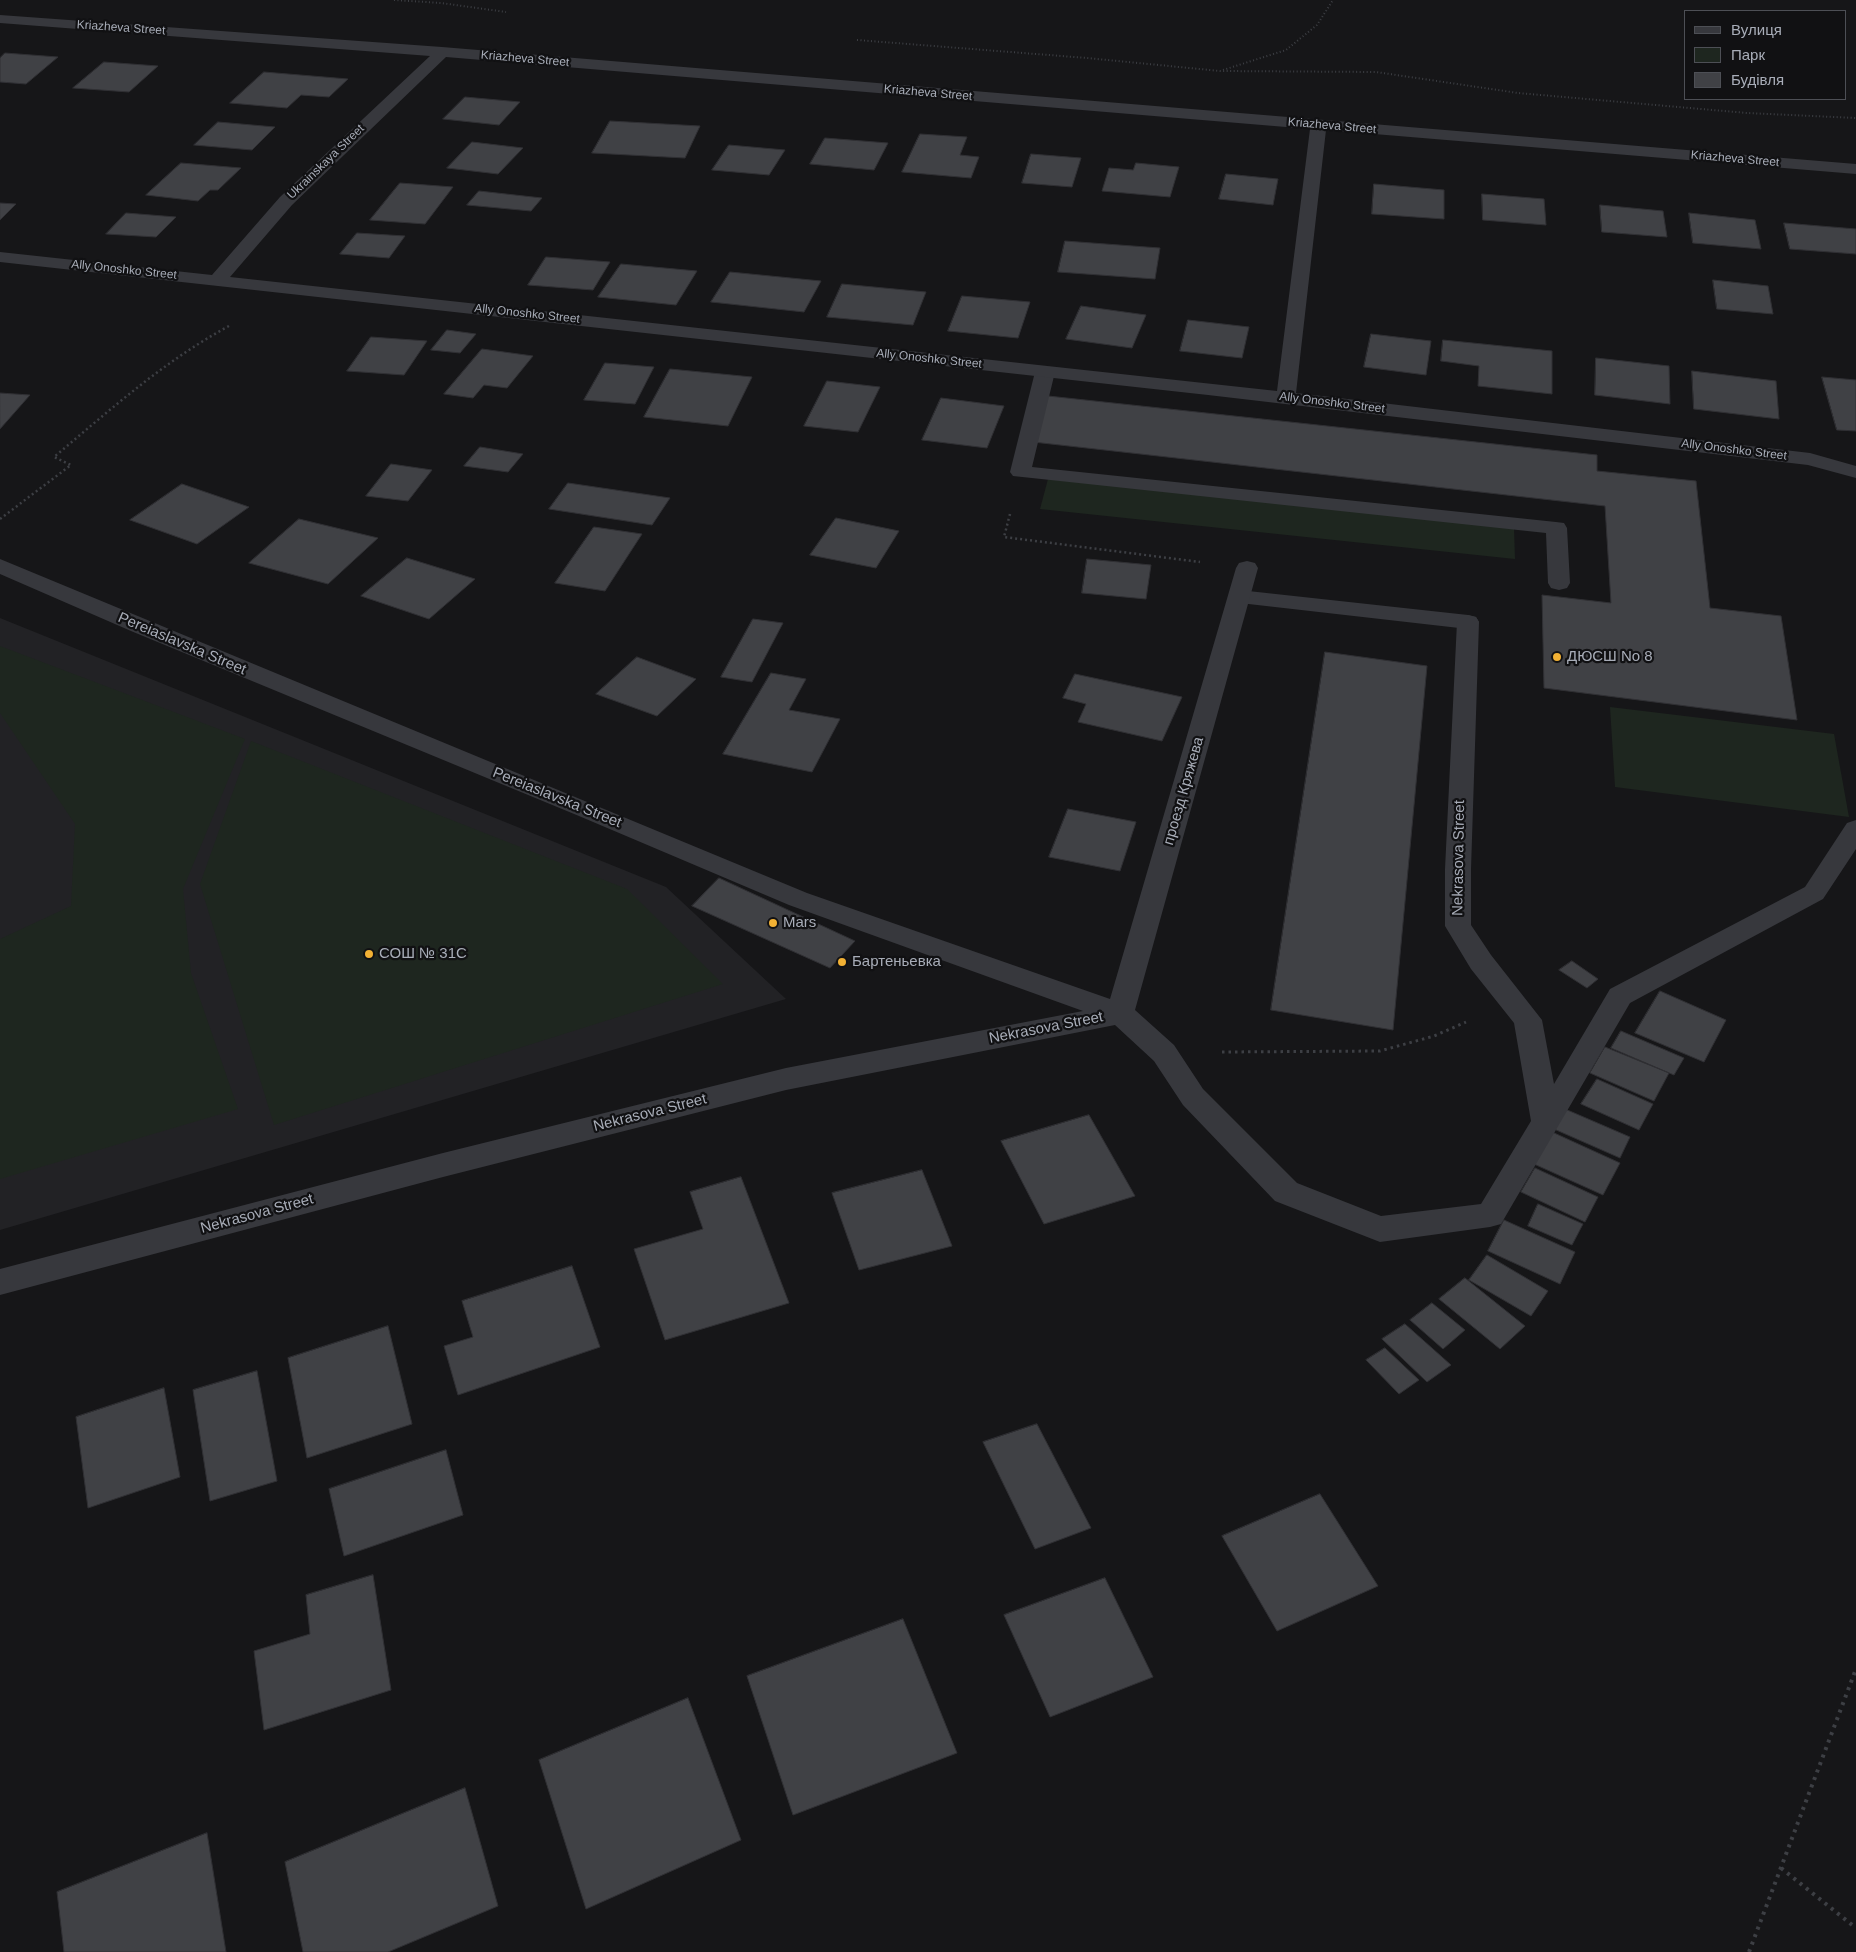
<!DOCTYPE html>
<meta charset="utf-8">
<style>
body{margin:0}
#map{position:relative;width:1856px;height:1952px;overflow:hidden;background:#161618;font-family:Arial,sans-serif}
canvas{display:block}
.legend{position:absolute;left:1684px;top:10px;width:162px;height:90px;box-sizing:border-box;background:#111113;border:1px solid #4d4f55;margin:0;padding:6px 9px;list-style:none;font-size:15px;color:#a8adb8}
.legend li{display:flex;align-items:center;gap:10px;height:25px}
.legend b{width:25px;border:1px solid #4d4f55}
</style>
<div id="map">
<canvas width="1856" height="1952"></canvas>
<ul class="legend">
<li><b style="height:6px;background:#37383d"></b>Вулиця</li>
<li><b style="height:14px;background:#1e261f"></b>Парк</li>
<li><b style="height:14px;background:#404145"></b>Будівля</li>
</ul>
</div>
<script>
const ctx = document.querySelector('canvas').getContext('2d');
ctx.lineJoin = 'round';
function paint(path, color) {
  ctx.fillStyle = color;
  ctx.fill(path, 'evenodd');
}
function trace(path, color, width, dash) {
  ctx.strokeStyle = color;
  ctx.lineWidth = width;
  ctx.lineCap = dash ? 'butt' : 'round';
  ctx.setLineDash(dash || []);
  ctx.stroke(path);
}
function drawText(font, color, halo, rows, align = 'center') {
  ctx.font = font + ' Arial,sans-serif';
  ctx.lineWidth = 4.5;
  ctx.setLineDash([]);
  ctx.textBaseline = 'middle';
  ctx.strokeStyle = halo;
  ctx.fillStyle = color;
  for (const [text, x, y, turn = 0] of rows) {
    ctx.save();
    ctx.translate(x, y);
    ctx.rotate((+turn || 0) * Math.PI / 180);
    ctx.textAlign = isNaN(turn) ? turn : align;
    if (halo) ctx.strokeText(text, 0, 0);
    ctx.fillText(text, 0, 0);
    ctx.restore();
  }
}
const built = new Path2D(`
 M0,618L666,887L786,999L0,1230Z`);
const green = new Path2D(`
 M1048,479L1514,528L1515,559L1040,509Z
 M0,646L245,739L183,889L191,973L238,1109L0,1179V939L71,906L75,824L0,713Z
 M1610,707L1834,734L1849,817L1615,787Z
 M251,741L627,889L723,984L274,1125L200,884Z`);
const building = new Path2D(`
 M5,53L58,57L26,84L0,82V58Z
 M104,62L158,66L129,92L73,88Z
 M264,72L348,79L329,97L301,95L287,108L230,103Z
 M465,97L520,102L499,125L443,119Z
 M610,121L700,126L685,158L592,153Z
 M218,122L275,127L252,150L194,145Z
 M920,134L967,137L960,155L979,157L971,178L902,172Z
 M825,138L888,143L874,170L810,164Z
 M472,142L523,148L498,174L447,168Z
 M729,145L785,150L769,175L712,170Z
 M1031,154L1081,158L1072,187L1022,183Z
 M181,163L241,168L218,190H210L198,201L146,195Z
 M1136,163L1179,167L1170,197L1102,191L1109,168L1133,170Z
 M1226,174L1278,179L1273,205L1219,199Z
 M400,183L453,187L425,224L370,220Z
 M1374,184L1444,190V219L1372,214Z
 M479,191L542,198L531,211L467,205Z
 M1482,194L1544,199L1546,225L1483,220Z
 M0,203L16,204L0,220Z
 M1600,205L1663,211L1667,237L1602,232Z
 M126,213L176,217L156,237L106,234Z
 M1689,213L1755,220L1761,249L1693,243Z
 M1784,223L1856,229V254L1790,249Z
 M357,233L405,236L389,258L340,254Z
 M1065,241L1160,248L1155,279L1058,272Z
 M546,257L610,262L593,290L528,285Z
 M621,264L697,271L676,305L598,297Z
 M730,272L821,281L804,312L711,302Z
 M1713,280L1768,286L1773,314L1717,309Z
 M842,284L926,292L913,325L827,317Z
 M962,296L1030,302L1018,338L948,331Z
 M1081,306L1146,315L1132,348L1066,339Z
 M1188,320L1249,327L1242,358L1180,351Z
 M447,330L476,334L460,353L431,350Z
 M1371,334L1431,341L1426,375L1364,367Z
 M371,337L427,341L404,375L347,371Z
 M1443,340L1552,351V394L1478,386L1479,366L1441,361Z
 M482,349L533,356L507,388L484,385L473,398L444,394Z
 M1596,358L1669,366L1670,404L1595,395Z
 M605,363L654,367L635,404L584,400Z
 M670,369L752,377L728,426L644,417Z
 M1692,371L1776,381L1779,419L1694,409Z
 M1822,377L1856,380V431L1837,430Z
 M827,381L880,387L858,432L804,426Z
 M0,393L30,395L0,429Z
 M1048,396L1597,455V471L1696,481L1710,608L1781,616L1797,720L1544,688L1542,595L1611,603L1605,506L1033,442Z
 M941,398L1004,406L987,448L922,440Z
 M480,447L523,454L508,472L464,466Z
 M391,464L432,470L408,501L366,496Z
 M568,483L670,498L652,525L549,509Z
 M182,484L249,507L197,544L130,520Z
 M836,518L899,531L876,568L810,555Z
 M299,519L378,538L328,584L249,563Z
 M594,527L642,534L605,591L555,583Z
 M407,558L475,579L429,619L361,596Z
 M1087,559L1151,565L1146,599L1082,593Z
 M753,619L783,623L752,682L721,677Z
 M1325,652L1427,666L1393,1030L1271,1010Z
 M637,657L696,679L657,716L596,694Z
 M771,673L806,679L789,710L840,719L812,772L723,754Z
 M1075,674L1182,697L1162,741L1078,722L1086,704L1063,698Z
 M1068,809L1136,822L1120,871L1049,857Z
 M719,878L855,941L830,968L692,906Z
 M1572,961L1598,979L1587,988L1559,970Z
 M1660,991L1726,1020L1704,1062L1635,1033Z
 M1621,1031L1684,1058L1674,1075L1611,1048Z
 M1605,1047L1669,1073L1654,1101L1590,1073Z
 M1597,1079L1653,1104L1639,1130L1581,1104Z
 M1565,1109L1630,1137L1620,1158L1554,1129Z
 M1089,1115L1135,1196L1044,1224L1001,1141Z
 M1552,1132L1620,1163L1603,1195L1534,1164Z
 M1535,1168L1598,1197L1585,1222L1521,1192Z
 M922,1170L952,1246L859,1270L832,1193Z
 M741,1177L789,1303L665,1340L634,1249L703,1229L690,1192Z
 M1538,1204L1583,1224L1572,1245L1528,1226Z
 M1504,1220L1575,1252L1560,1284L1488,1251Z
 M1487,1255L1548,1291L1531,1316L1469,1280Z
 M572,1266L600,1347L458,1395L444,1346L473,1337L462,1301Z
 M1465,1278L1525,1326L1500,1349L1439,1299Z
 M1432,1303L1465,1330L1443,1349L1410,1320Z
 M1405,1324L1451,1365L1427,1382L1382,1339Z
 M388,1326L412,1424L307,1458L288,1358Z
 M1385,1348L1419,1380L1399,1394L1366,1360Z
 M257,1371L277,1481L210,1501L193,1390Z
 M164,1388L180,1477L88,1508L76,1417Z
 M1037,1424L1091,1528L1035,1549L983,1442Z
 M446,1450L463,1515L344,1556L329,1489Z
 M1320,1494L1378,1586L1277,1631L1222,1536Z
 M373,1575L391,1690L264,1730L254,1651L310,1634L306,1595Z
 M1105,1578L1153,1677L1050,1717L1004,1615Z
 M903,1619L957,1753L793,1815L747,1676Z
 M688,1698L741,1840L586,1909L539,1760Z
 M465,1788L498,1906L388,1952H303L285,1862Z
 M207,1833L226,1952H64L57,1892Z`);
const pathFar3 = new Path2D(`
 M394,0L441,3L506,12
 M857,40L1087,58L1220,71L1376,72L1518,93L1747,113L1856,118
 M1223,70L1286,50L1317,25L1333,0`);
const pathFar2 = new Path2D(`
 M1010,514L1004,537L1200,562
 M0,519L71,465L54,457C110,410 164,361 229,326`);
const pathFar1 = new Path2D(`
 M1222,1052L1380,1051L1434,1036L1466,1022`);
const path = new Path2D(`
 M1781,1868L1856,1928
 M1749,1952L1856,1669`);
const service = new Path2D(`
 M1045,366L1052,368L1055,372L1032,467L1556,522L1564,523L1567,528L1570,583L1567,588L1559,590L1551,588L1548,583L1546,533L1013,476L1010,472L1035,372L1038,368Z
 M1239,590L1468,615L1476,617L1479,622L1476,627L1468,629L1231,602L1228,597L1231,592Z`);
const minor = new Path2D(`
 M0,15L442,47L1856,164V174L1326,130L1296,393L1810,453L1856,466V478L1808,465L1208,395L0,262V252L212,275L280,197L430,56L0,23ZM446,57L1310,129L1277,391L230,277L292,205Z
 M0,559L807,893L1110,999L1236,568L1239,563L1247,561L1255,563L1258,568L1135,1010L1174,1045L1203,1089L1297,1183L1381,1216L1481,1204L1531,1121L1514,1023L1471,969L1445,926V869L1457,622L1460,617L1468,615L1476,617L1479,622L1471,869V925L1491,955L1542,1020L1554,1084L1610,989L1805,887L1847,823L1856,820V849L1823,899L1630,1003L1501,1224L1490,1227L1380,1242L1275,1201L1183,1105L1154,1061L1115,1025L786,1090L443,1177L0,1295V1269L443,1153L786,1068L1083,1011L789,905L579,816L131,631L0,574Z`);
const markers = [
 [1557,657,5,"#f2b134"],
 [773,923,5,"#f2b134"],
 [369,954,5,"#f2b134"],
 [842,962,5,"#f2b134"]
];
const farStreetnames = [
 ["Kriazheva Street",121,28,4],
 ["Kriazheva Street",525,59,5],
 ["Kriazheva Street",928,93,5],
 ["Kriazheva Street",1332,126,5],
 ["Kriazheva Street",1735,159,5],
 ["Ukrainskaya Street",326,162,-44],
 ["Ally Onoshko Street",124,270,6],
 ["Ally Onoshko Street",527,314,6],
 ["Ally Onoshko Street",929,359,6],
 ["Ally Onoshko Street",1332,403,7],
 ["Ally Onoshko Street",1734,450,7]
];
const streetNames = [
 ["Pereiaslavska Street",182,644,23],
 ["проезд Кряжева",1184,791,-74],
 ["Pereiaslavska Street",557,798,22],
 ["Nekrasova Street",1459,858,-89],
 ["Nekrasova Street",1046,1028,-11],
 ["Nekrasova Street",650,1113,-14],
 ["Nekrasova Street",257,1214,-15]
];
const poiNames = [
 ["ДЮСШ No 8",1567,657],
 ["Mars",783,923],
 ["СОШ № 31С",379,954],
 ["Бартеньевка",852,962]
];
paint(built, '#222225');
paint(green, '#1e261f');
paint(building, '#404145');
trace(building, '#303034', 1);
trace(pathFar3, '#3d3f44', 2, [1, 2.5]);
trace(pathFar2, '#3d3f44', 2.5, [2, 3]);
trace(pathFar1, '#3d3f44', 3, [2.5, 4]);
trace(path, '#3d3f44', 4, [3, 5]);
paint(service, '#37383d');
paint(minor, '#37383d');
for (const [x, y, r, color] of markers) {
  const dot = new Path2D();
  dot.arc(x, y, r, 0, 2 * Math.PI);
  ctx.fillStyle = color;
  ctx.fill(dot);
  trace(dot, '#111113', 2);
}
drawText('12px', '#a8adb8', '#111113', farStreetnames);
drawText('15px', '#a8adb8', '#111113', streetNames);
drawText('15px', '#a8adb8', '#111113', poiNames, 'left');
</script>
